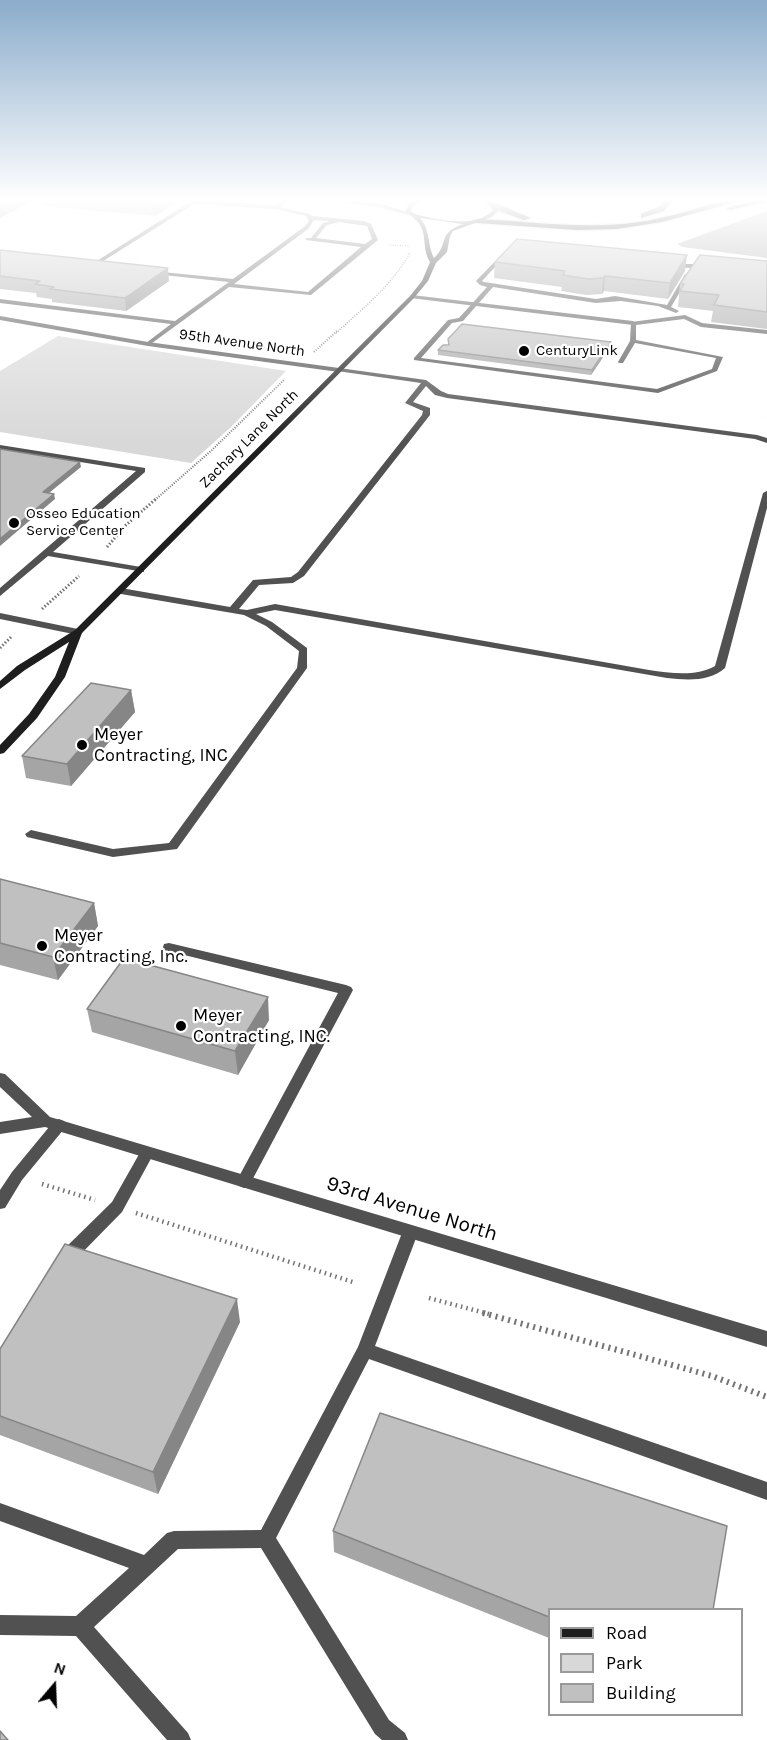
<!DOCTYPE html>
<style>
body{margin:0}
#map{position:relative;width:767px;height:1740px;overflow:hidden;background:#fff;font-family:Karla,sans-serif}
canvas{display:block}
.legend{position:absolute;left:548px;top:1608px;width:195px;height:108px;box-sizing:border-box;background:#fff;border:2px solid #999;margin:0;padding:8px 10px;list-style:none;font-size:18px;color:#000}
.legend li{display:flex;align-items:center;gap:12px;height:30px}
.legend b{width:30px;border:2px solid #999}
.north{position:absolute;left:24px;top:1656px;width:60px;height:60px;-webkit-text-stroke:4px #fff;paint-order:stroke;rotate:19deg;font-size:16px;font-weight:700;line-height:24px;text-align:center;color:#000}
.north::after{content:'';display:block;margin:auto;width:21px;height:27px;background:#000;clip-path:polygon(50% 0,100% 100%,50% 72%,0 100%)}
</style>
<div id="map">
<canvas width="767" height="1740"></canvas>
<ul class="legend">
<li><b style="height:8px;background:#1e1e1e"></b>Road</li>
<li><b style="height:16px;background:#d8d8d8"></b>Park</li>
<li><b style="height:16px;background:#c0c0c0"></b>Building</li>
</ul>
<div class="north">N</div>
</div>
<script>
const ctx = document.querySelector('canvas').getContext('2d');
ctx.lineJoin = 'round';
function paint(path, color) {
  ctx.fillStyle = color;
  ctx.fill(path, 'evenodd');
}
function trace(path, color, width, dash) {
  ctx.strokeStyle = color;
  ctx.lineWidth = width;
  ctx.lineCap = dash ? 'butt' : 'round';
  ctx.setLineDash(dash || []);
  ctx.stroke(path);
}
function drawText(font, color, halo, rows, align = 'center') {
  ctx.font = font + ' Karla,sans-serif';
  ctx.lineWidth = 4.5;
  ctx.setLineDash([]);
  ctx.textBaseline = 'middle';
  ctx.strokeStyle = halo;
  ctx.fillStyle = color;
  for (const [text, x, y, turn = 0] of rows) {
    ctx.save();
    ctx.translate(x, y);
    ctx.rotate((+turn || 0) * Math.PI / 180);
    ctx.textAlign = isNaN(turn) ? turn : align;
    if (halo) ctx.strokeText(text, 0, 0);
    ctx.fillText(text, 0, 0);
    ctx.restore();
  }
}
const green = new Path2D(`
 M58,336L286,371L231,427L191,463L0,432V371Z`);
const water = new Path2D(`
 M767,211V258L683,247L677,244Z`);
const pathFar4 = new Path2D(`
 M390,245L410,246
 M336,333C362,309 394,284 410,252`);
const pathFar3 = new Path2D(`
 M314,352L337,331
 M155,500L212,450L285,379`);
const pathFar2 = new Path2D(`
 M107,547L126,525L157,498
 M42,609L79,576
 M0,648L12,636`);
const pathFar1 = new Path2D(`
 M42,1184L95,1200
 M136,1213L353,1282
 M429,1298L489,1314`);
const path = new Path2D(`
 M483,1313L712,1376L767,1397`);
const service = new Path2D(`
 M193,200L275,205L283,200H289L280,207L310,214L312,216L364,221L371,224L378,240L311,295L229,287L148,346L145,344L146,343L171,324L0,303V299L175,321L229,282L154,274L152,271L233,279L304,227L309,221L306,216L276,209L194,204L100,263L109,265V267L92,264ZM314,220L330,221L323,223L311,238H306V240L361,247L308,292L234,284L308,229ZM339,222L367,226L372,239L365,244L316,238L327,225Z
 M505,251L508,253L482,281L484,282L596,299L615,296L667,305L685,274L690,275L671,307L679,311L676,313L658,306L621,301L596,303L493,287L463,321L452,323L421,358L657,389L712,369L716,358L635,343L623,363H619L618,362L630,341L631,322L685,315L702,323L767,330V334L701,327L684,319L636,325V340L723,357L717,371L658,393L414,360V358L448,320L459,318L487,287L480,285L476,281Z
 M670,264H693L696,266L693,268L668,267Z
 M339,368L426,380L441,391L448,394L757,435L767,438V443L755,439L447,398L435,395L426,386L413,402L430,408V415L304,576L293,583L259,585L239,609L247,610L275,604L649,670C671,673 695,677 715,666L763,493L767,491V508L725,668C710,682 686,680 667,678L275,610L256,614L272,622L307,648V668L177,849L113,857L27,837L25,834L31,830L113,849L169,843L297,668L299,651L266,626L244,615L121,594L116,591L121,588L230,607L253,580L291,577L298,572L422,415L423,411L405,403L421,383L337,371V369Z
 M0,445L145,468V472L53,552L141,567L144,568V572L48,556L0,596V588L136,471L0,449Z
 M0,613L78,629L83,632L78,635L0,619Z
 M169,943L346,985L351,987L353,990L249,1186L244,1188L239,1186L236,1182L338,993L164,950L163,947L164,944Z
 M59,1119L64,1121L66,1125L64,1129L22,1180L5,1208L0,1209V1190L12,1172L54,1121Z
 M147,1147L152,1149L154,1153L122,1212L72,1263L66,1265L60,1263L58,1258L60,1253L112,1202L142,1149Z
 M410,1226L416,1228L418,1233L375,1346L767,1482V1500L369,1359L276,1538L389,1720L405,1733L408,1740H382L375,1734L261,1548L178,1549L94,1627L188,1733L191,1740H167L76,1636L0,1635V1615L76,1616L129,1568L0,1521V1503L144,1555L167,1533L174,1531L261,1530L358,1347L402,1233L404,1228Z`);
const minor = new Path2D(`
 M324,200L378,203L412,213L409,215L378,207Z
 M412,295L633,321L636,323L633,325L410,298Z`);
const tertiary = new Path2D(`
 M0,316L148,342L339,368L342,370L339,372L148,346L0,320Z
 M0,1073L5,1074L50,1117L767,1331V1347L45,1127L0,1134V1122L32,1117L0,1087Z`);
const secondary = new Path2D(`
 M418,200H424L413,206L411,211L415,214C437,220 475,229 493,210L484,200H489L499,210L492,217L453,231L450,236L447,252L436,263L428,281L414,298L82,633L65,677L37,718L4,753L0,754V745L29,714L55,677L69,642L25,670L0,689V681L17,666L75,630L410,296L422,281L430,262C423,251 426,240 422,229C419,221 411,216 405,211L409,204ZM420,218L463,224C436,234 450,243 434,258C427,244 431,231 420,218Z`);
const motorway = new Path2D(`
 M665,200H673L664,211L641,218V214L658,207Z
 M728,200H743L662,222L617,229L577,230L477,223L473,221L477,219C530,221 585,230 639,222C669,218 698,207 728,200Z
 M756,200H767V202L730,210L726,208Z
 M491,204H497L531,218L524,220L491,208Z`);
const wall = new Path2D(`
 M43,200H180L155,216L44,206Z
 M0,250L169,281L126,311L52,302V299L37,297L36,293L0,289Z
 M767,261V329L711,322L713,311L678,307L680,284Z
 M495,262L685,271L668,299L604,291L602,294L586,295L561,291L562,287L494,278Z
 M448,339L611,342L610,347L591,375L438,355V350L448,345Z
 M131,690L135,712L71,786L26,778L22,756Z
 M0,879L94,903L98,926L58,980L0,965Z
 M87,1009L269,1020L238,1075L92,1032Z
 M240,1322L158,1494L0,1435V1349Z
 M333,1531L549,1610V1638L334,1552Z`);
const shadedWall = new Path2D(`
 M11,200H34L0,218V206Z
 M160,200H180L155,216L153,204Z
 M687,255L685,271L668,299L670,283Z
 M168,268L169,281L126,311L125,298Z
 M605,276L604,291L602,294L603,278Z
 M611,342L610,347L591,375L592,370Z
 M80,462L81,467L44,497L43,492Z
 M54,494L55,499L0,546V539Z
 M131,690L135,712L71,786L67,764Z
 M94,903L98,926L58,980L53,957Z
 M268,997L269,1020L238,1075L235,1051Z
 M237,1299L240,1322L158,1494L153,1472Z`);
const building = new Path2D(`
 M0,200H11L0,206Z
 M103,200H160L153,204Z
 M517,239L687,255L670,283L605,276L603,278L588,279L563,275L565,271L495,262Z
 M0,250L168,268L125,298L50,289L54,287L35,284L40,281L0,276Z
 M700,255L767,261V312L714,305L719,295L680,291L684,284H680Z
 M462,324L611,342L592,370L438,350L443,345H449L448,339Z
 M0,449L80,462L43,492L54,494L0,539Z
 M91,683L131,690L67,764L22,756Z
 M0,879L94,903L53,957L0,943Z
 M124,958L268,997L235,1051L87,1009Z
 M65,1244L237,1299L153,1472L0,1416V1349Z
 M380,1413L727,1526L713,1610H549V1617L333,1531Z
 M0,1731L8,1740H0Z`);
const markers = [
 [524,351,6,"#000"],
 [14,523,6,"#000"],
 [82,745,6,"#000"],
 [42,946,6,"#000"],
 [181,1026,6,"#000"]
];
const farStreetnames = [
 ["95th Avenue North",242,343,8],
 ["Zachary Lane North",249,439,-45]
];
const farPoinames = [
 ["CenturyLink",536,351],
 ["Osseo Education",26,514],
 ["Service Center",26,531]
];
const poiNames = [
 ["Meyer",94,735],
 ["Contracting, INC",94,756],
 ["Meyer",54,936],
 ["Contracting, Inc.",54,957],
 ["Meyer",193,1016],
 ["Contracting, INC.",193,1037]
];
const nearStreetnames = [
 ["93rd Avenue North",412,1209,17]
];
paint(green, '#d8d8d8');
paint(water, '#9f9f9f');
trace(motorway, '#dbdbdb', 3);
trace(pathFar4, '#737373', 1.5, [1, 1.5]);
trace(pathFar3, '#737373', 2, [1, 1.5]);
trace(pathFar2, '#737373', 3, [1.5, 2]);
trace(pathFar1, '#737373', 4.5, [1.5, 4]);
trace(path, '#737373', 6, [2, 4.5]);
paint(service, '#515151');
paint(minor, '#515151');
paint(tertiary, '#515151');
paint(secondary, '#1e1e1e');
paint(motorway, '#000');
paint(wall, '#a5a5a5');
paint(shadedWall, '#868686');
paint(building, '#c0c0c0');
trace(building, '#868686', 1.5);
const sky = ctx.createLinearGradient(0, 0, 0, 444);
sky.addColorStop(0, '#8baccb');
sky.addColorStop(0.45, '#fff');
sky.addColorStop(1, '#ffffff00');
ctx.fillStyle = sky;
ctx.fillRect(0, 0, 767, 444);
for (const [x, y, r, color] of markers) {
  const dot = new Path2D();
  dot.arc(x, y, r, 0, 2 * Math.PI);
  ctx.fillStyle = color;
  ctx.fill(dot);
  trace(dot, '#fff', 2);
}
drawText('15px', '#000', '#fff', farStreetnames);
drawText('15px', '#000', '#fff', farPoinames, 'left');
drawText('18px', '#000', '#fff', poiNames, 'left');
drawText('21px', '#000', '#fff', nearStreetnames);
</script>
